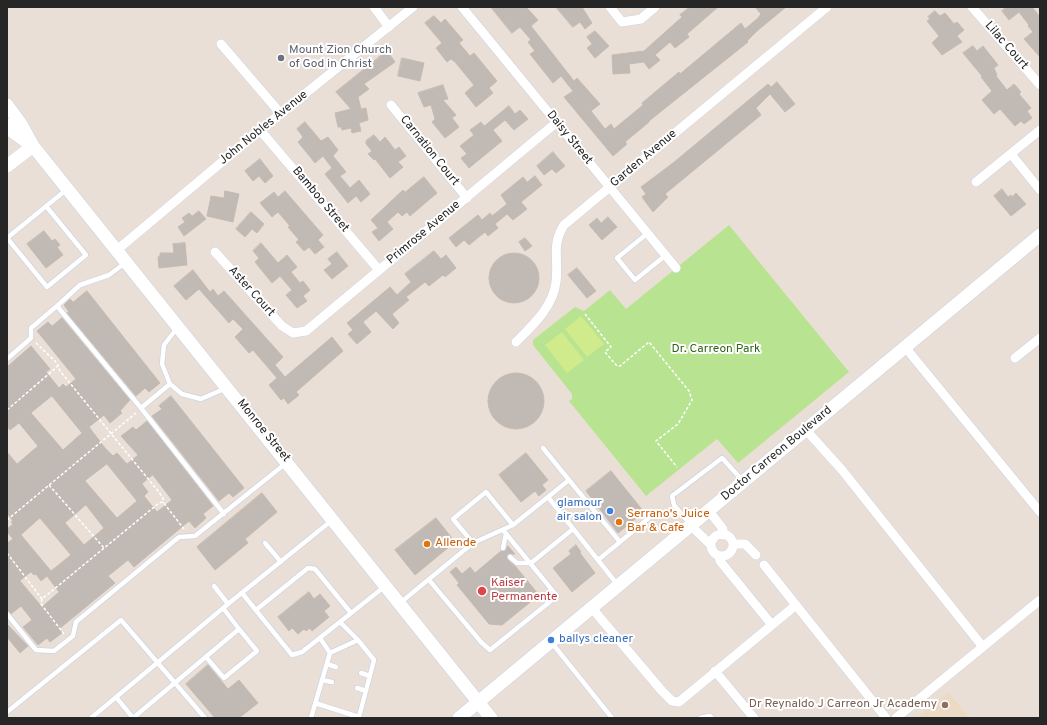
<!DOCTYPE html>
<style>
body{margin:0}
#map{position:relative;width:1047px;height:725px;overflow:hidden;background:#eadfd7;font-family:Overpass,sans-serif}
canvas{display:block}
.frame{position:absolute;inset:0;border:8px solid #262626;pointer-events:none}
</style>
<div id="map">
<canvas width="1047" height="725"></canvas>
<div class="frame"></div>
</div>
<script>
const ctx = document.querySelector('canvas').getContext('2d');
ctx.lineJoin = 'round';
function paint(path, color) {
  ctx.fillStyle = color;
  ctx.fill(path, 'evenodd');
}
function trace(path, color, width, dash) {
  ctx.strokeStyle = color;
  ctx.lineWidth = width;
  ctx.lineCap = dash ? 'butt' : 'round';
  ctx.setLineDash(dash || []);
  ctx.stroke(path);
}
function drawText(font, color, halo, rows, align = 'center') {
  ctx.font = font + ' Overpass,sans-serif';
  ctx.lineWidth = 4;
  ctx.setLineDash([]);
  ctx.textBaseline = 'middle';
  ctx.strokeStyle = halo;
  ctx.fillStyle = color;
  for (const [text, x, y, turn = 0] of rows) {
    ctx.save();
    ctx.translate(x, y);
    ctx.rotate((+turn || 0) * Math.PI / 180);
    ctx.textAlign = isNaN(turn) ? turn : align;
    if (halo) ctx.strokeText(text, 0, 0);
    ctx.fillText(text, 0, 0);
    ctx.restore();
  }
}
const education = new Path2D(`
 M948,692L970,718H916Z`);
const green = new Path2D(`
 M729,225L849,372L738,463L717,439L646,496L569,401L572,399V394L533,345V340L575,307L584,311L610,290L626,309Z`);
const pitch = new Path2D(`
 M581,316L604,344L587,357L565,329Z
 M562,332L584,360L567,373L545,345Z`);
const building = new Path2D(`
 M491,7H526L538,20L531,26L574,81L577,78L600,104L591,111L605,129L611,124L614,129L643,105L642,103L679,72L680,74L741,23L745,29L758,18L761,14L755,7H786L757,31L747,41L748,42L649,121V122L625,142L627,144L613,156L564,97L573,91L561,76L553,83L530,54L535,51L528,42L531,40L520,27L512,33Z
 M556,7H582L592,23L585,29L580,22L573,27Z
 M690,7H718L687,34L689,37L675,48L670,42L655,55L660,60L649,69L644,62L629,64L630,73L613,74L612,55L644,51L682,17L680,15Z
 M1007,7H1032L1040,17V57L1024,39L1033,32L1028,26L1029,25L1019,12L1009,20L1002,11Z
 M935,11L940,16L945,13L954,24L957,22L964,30L957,36L962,42L942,55L932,43L939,36L927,21L930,19L928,17Z
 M434,16L441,23L445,19L463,40L459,43L470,56L474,53L497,81L489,88L493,93L476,107L465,93L474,85L455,62L451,59L447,62L436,48L442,43L425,23Z
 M595,31L609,46L595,58L587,48L592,44L587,37Z
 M973,46L977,51L983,46L998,65L994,68L997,75L996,76L1007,90L1014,84L1021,92L1019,94L1031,108L1027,111L1032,118L1024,124L1021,121L1015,126L1000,109L994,114L982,100L992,91L981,77L982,76L963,53Z
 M387,51L395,62L364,84L369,89L358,97L361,109L366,108L368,120L359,123L361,131L352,133L351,128L342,130L341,127H338L335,113L351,109L336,92Z
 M402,58L424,63L420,81L398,76Z
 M777,82L795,104L785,112L770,94L756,108L761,115L665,194L668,197L653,212L642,197L646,194L641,187L673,163L768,84L771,87Z
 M443,85L448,99L443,100L456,115L452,118L459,127L445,138L432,122L435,119L431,105L424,107L418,93Z
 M509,106L515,114L520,110L528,119L514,130L505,120L493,130L502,141L469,168L461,158L467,154L460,146L474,135L470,130L481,122L484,126Z
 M305,122L321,141L328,137L338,150L333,156L346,172L340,176L350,188L359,180L370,194L361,202L356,196L348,203L325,174L332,168L323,156L315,163L298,142L303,137L297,129Z
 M374,135L380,142L385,137L395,150L399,147L406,156L398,162L403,167L390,178L375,159L374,160L368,154L372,151L366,144V141Z
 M553,152L565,166L556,173L552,169L544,175L537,166Z
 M260,159L273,176L265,183L259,176L253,181L245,171Z
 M535,176L542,185L521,202L527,209L513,220L507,214L495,224L498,228L488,236L485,232L469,245L464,240L456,247L449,238L478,215L482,220L490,213L492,216L507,204L501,195L523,177L527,182Z
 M424,177L437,193L410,216L407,212L402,216L398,212L387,222L393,229L379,241L372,232L378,228L371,220L403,190L405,192Z
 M1002,189L1008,197L1011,195L1012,197L1016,193L1026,204L1011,216L994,196Z
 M225,191L239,194L233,222L207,216L211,196L224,198Z
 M285,191L323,235L318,240L324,247L315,254L309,247L304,251L296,242L299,240L288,227L290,226L278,212L272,217L260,203L274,192L278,197Z
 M199,211L206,219L184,236L178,227L185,222L182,218L189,213L192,216Z
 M251,212L264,224L257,233L252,229L245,237L236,229Z
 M608,217L617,227L602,240L589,225L597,218L601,223Z
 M44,231L52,241L55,239L60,245L57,247L63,255L46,268L27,244Z
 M525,238L532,246L525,251L519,242Z
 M185,243L187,265L159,268L158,257L160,256V253H174L173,244Z
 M261,243L278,263L287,255L297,267L291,272L300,283L303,281L310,290L303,296L307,301L297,308L286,295L292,290L280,276L272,283L255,262L259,258L253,251Z
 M434,251L441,259L446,255L456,268L445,277L443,275L429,286L425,282L406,297L409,300L392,314L399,323L393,329L376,311L363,322L371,332L357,344L348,334L353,330L347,323L390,287L397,295L411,282L405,274Z
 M337,252L348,266L332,279L324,270L332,264L328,259Z
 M489 278a25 25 0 1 1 50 0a25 25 0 1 1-50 0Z
 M577,268L596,291L587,298L568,275Z
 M193,270L210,292L213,289L218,296L224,291L283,357L275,365L285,377L332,337L343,351L296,392L299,395L288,404L284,398L281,400L269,385L277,378L253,350L249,353L235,337L243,329L233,319L229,323L199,289L186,300L174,286Z
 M87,291L160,383L149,392L145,388L136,396L67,313L69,312L64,305L70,299L73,302Z
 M62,318L130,400L120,411L122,413L110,423L104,415L89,427L105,448L113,456L117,453L127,464L138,455L121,436L133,427L136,430L147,421L213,506L203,514L206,518L195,528L189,521L134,567L128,560L108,576L115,583L59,629L62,633L50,642L47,638L38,645L23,627L32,620L21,606L11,614L7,610V543L13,539L7,532V529L13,524L11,522L13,521L7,513V452L17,464L38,446L19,423L10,430L7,426V367L31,346L50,369L46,372L59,388L63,384L66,387L76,379L37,331L48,322L52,326ZM52,396L82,433L63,450L31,413ZM107,464L137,501L117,518L85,481ZM153,475L172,500L157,512L144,496L148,492L142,484ZM86,505L104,528L84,545L65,523ZM40,518L71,555L51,571L21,535ZM31,572L34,575L36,574L41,581L47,576L59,592L42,607L20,581Z
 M488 401a28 28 0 1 1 56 0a28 28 0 1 1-56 0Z
 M171,396L244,488L233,497L229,493L219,501L152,416L162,409L159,406Z
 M526,453L548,480L542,485L546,490L539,496L535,491L521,502L499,475Z
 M611,471L644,512L618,533L586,491Z
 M262,493L277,512L245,539L248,543L215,570L197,547Z
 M436,518L455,542L415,575L395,550Z
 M576,545L581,552L580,553L595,573L572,592L553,568L571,554L569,551Z
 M508,546L515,554H508L507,559L516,567L539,595L502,625L489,624L457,585L459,583L450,572L456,567L462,574L470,567L475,573L501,551H505Z
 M309,592L314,599L320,594L330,606L324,611L329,617L312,631L310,628L306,631L304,629L298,634L292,628L289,631L278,617Z
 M7,624L28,646L20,653L7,637Z
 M208,665L228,689L239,680L258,703L239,718H215L186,684Z`);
const path = new Path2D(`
 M585,314L611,347L605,352L617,366H620L649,342L689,391L692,400L678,424L656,441L677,467
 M36,343L57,363L60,371L158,491L163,498V503
 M7,410L58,366
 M49,485L104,548
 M7,520L136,413
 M7,553L42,599
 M64,634L41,604L42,599L159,503L163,502L184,529`);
const lane = new Path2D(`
 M46,206L86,255L47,287L7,238L66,190
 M648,233L617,258L635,280L666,255
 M125,263L109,275L80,285L57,306L141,408L170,384
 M177,328L164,345L162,364L170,384L182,394L201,399L224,389
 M7,359L31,338V328L57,306
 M141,408L224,514
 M543,448L569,480L548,497
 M569,480L620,542L650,517
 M690,524L674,505L672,496L722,458L743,481
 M265,543L281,562
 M473,543L453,519L486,492L513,525
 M503,548L506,534
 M510,557L517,563H531L573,529
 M598,560L620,542
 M429,580L481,642L490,650L557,596L503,530
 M214,586L228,604
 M242,593L292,655L302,652L384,587
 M400,603L473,543L513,525L548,497L617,584
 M256,610L308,568L315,569L351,613
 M7,614L36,650L54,651L73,636L76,622L179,537L195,536L285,464
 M552,643L612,718
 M330,653L358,640L340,622
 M206,657L224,678L257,651L239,629
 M327,664L336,667
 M361,673L370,676
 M322,680L332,682
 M357,688L366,691
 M116,697L133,718
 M315,703L359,717L374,660L358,640
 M7,712L121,620L205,718
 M91,718L228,604L331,521
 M133,718L239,629L223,608
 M311,718L330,653L320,638
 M700,718L710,716L712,718`);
const street = new Path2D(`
 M374,7L389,27
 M462,7L676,268
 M610,7L622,22L641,19L655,7
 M972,7L1040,85
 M221,44L281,114
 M391,105L467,198
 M260,130L379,270
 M1011,154L1040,190
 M976,182L1040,130
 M117,250L260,130L413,7
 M215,252L282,326L293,333L306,331L557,122
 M516,342C533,325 553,307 556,282C559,259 551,245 564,225L827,7
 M905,347L1040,512
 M1015,358L1040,338
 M806,430L842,470L983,647
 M709,511L723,529V535
 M691,526L711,545
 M711 545a11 11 0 1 1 22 0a11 11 0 1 1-22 0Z
 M733,544H745L756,555
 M719,556L720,561L772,625
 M764,565L886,718
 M591,607L662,691L672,701L679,702L796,605
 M715,671L754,718
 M896,718L1040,600`);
const secondary = new Path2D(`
 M7,105L21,124L33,146L491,718
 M7,125L13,132L31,145
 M7,166L33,146
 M459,718L1040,235`);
const markers = [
 [281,58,4,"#6b7280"],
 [610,511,4,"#3f7fe0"],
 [619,522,4,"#e8710a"],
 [427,544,4,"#e8710a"],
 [482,591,5,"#e0444e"],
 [551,640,4,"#3f7fe0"],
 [945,705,4,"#8d6e63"]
];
const streetNames = [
 ["Lilac Court",1006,46,49],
 ["John Nobles Avenue",264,128,-39],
 ["Daisy Street",569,138,51],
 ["Carnation Court",429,151,51],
 ["Garden Avenue",644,159,-40],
 ["Bamboo Street",320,200,50],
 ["Primrose Avenue",424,233,-40],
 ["Aster Court",251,292,48],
 ["Monroe Street",263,431,51],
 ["Doctor Carreon Boulevard",777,454,-40]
];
const worshipNames = [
 ["Mount Zion Church",289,51],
 ["of God in Christ",289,65]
];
const parkNames = [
 ["Dr. Carreon Park",716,350]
];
const shopNames = [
 ["glamour",602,504],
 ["air salon",602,518],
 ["ballys cleaner",559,640,"left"]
];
const foodNames = [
 ["Serrano's Juice",627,515],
 ["Bar & Cafe",627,529],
 ["Allende",435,544]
];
const healthNames = [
 ["Kaiser",491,584],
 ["Permanente",491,598]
];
const educationNames = [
 ["Dr Reynaldo J Carreon Jr Academy",937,705]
];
paint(education, '#eddac5');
paint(green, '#b8e391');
paint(pitch, '#d0eb8c');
paint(building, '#c1b9b4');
trace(building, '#c5bbb1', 1);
trace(lane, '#ccd3e1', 6);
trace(street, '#ccd3e1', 10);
trace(secondary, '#ccd3e1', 14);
trace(path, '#fff', 1.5, [3, 2]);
trace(lane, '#fff', 4.5);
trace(street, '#fff', 9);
trace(secondary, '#fff', 13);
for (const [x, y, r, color] of markers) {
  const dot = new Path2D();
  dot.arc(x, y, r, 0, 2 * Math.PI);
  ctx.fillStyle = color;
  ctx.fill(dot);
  trace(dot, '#fff', 1.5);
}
drawText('12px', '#262626', '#fff', streetNames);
drawText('12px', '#5b616d', '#fff', worshipNames, 'left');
drawText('12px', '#316317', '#fff', parkNames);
drawText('12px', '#366cbe', '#fff', shopNames, 'right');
drawText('12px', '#c56008', '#fff', foodNames, 'left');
drawText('12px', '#be3a42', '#fff', healthNames, 'left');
drawText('12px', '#785e54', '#fff', educationNames, 'right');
</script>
